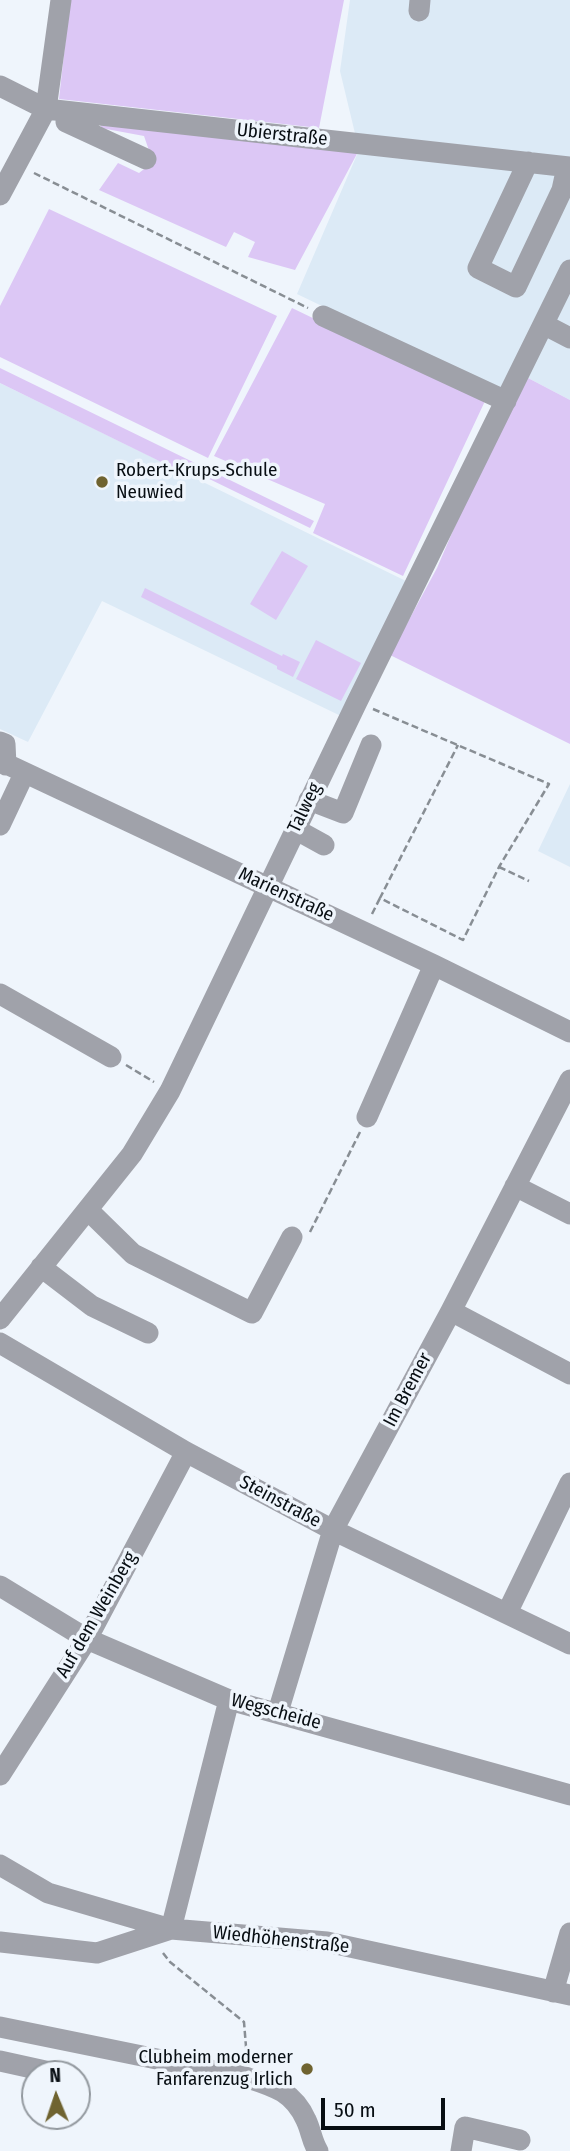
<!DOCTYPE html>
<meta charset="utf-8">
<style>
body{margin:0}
#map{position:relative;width:570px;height:2151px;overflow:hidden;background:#eff5fc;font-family:"Fira Sans Condensed",sans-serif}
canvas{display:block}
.north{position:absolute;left:21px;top:2060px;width:70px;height:70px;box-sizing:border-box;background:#eff5fc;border:2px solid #93999f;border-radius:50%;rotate:358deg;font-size:19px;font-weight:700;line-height:28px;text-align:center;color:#080e13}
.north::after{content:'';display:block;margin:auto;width:24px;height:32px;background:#6f6330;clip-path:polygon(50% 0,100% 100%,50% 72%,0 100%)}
.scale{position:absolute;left:321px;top:2098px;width:124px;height:32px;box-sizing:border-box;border:4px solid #080e13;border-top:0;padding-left:9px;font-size:21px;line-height:24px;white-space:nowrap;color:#080e13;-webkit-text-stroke:5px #eff5fc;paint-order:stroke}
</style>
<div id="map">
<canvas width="570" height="2151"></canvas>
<div class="north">N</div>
<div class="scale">50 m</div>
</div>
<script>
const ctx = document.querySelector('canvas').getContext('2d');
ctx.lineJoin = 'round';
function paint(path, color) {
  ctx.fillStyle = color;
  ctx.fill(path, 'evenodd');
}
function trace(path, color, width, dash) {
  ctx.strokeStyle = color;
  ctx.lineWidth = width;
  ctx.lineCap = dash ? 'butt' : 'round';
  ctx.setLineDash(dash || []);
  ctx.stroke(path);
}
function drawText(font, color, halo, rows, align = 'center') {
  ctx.font = font + ' "Fira Sans Condensed",sans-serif';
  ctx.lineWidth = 7;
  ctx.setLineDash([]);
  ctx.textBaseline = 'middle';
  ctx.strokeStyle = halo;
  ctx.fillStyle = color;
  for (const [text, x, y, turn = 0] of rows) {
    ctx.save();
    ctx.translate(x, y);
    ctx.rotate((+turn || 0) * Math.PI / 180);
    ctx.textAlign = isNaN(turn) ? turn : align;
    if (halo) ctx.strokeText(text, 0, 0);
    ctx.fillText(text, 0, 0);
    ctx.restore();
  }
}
const built = new Path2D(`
 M350,0H570V400L528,378L499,391L297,294L359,150L340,71Z
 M0,383L408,582L343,717L102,601L28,742L0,729Z
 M570,784V867L538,851Z`);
const green = new Path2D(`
 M70,0H344L319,128L59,99Z
 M100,120L359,150L295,270L248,257L255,242L234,232L226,247L99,190L118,163L139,173L153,162L144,136L101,128Z
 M49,209L277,316L208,458L0,357V306Z
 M292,308L485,401L403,576L313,533L325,504L214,456Z
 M0,368L314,521L310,528L199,474L196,479L0,383Z
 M528,378L570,400V744L390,655L437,568L476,477Z
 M282,551L308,566L276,620L250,604Z
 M145,588L282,656L283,654L300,662L293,677L277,669V666L141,597Z
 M316,640L361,663L341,701L296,679Z`);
const path = new Path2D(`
 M34,173L308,308
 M373,709L549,784L499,867L463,940L380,898L458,745
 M499,867L529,881
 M372,914L380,898
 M126,1065L154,1082
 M310,1232L360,1132
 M163,1953L170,1962L244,2022L247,2059`);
const minor = new Path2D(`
 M419,11L420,0
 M0,86L46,109L570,167
 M68,112L66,122L146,159
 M528,162L478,268L516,287L562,190L567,167
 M0,195L46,109L61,0
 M323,316L506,401
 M545,325L570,338
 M0,742L5,744L6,765
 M0,761L434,965L570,1032
 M309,800L343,813L371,745
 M0,825L24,774
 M295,829L324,845
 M0,994L111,1057
 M367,1117L434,965
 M515,1186L570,1214
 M88,1210L133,1254L252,1313L292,1237
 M41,1267L92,1306L148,1333
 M451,1311L570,1374
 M0,1319L132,1154L170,1091L357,702L570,270
 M0,1343L186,1452L333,1530L570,1644
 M0,1586L87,1639L229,1700L570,1795
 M507,1613L570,1483
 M278,1712L333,1530L451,1311L570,1080
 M0,1775L87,1639L186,1452
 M0,1865L48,1893L171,1929L327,1942L570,1995
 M0,1942L97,1953L171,1929L229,1700
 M553,1992L570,1933
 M0,2027L245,2077C273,2086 293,2091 306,2120C311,2130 312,2142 318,2151
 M0,2061L59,2074
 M461,2151L465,2127L520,2140`);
const markers = [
 [102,482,7,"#6f6330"],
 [307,2069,7,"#6f6330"]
];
const streetNames = [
 ["Ubierstraße",282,135,6],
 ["Talweg",305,808,-64],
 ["Marienstraße",286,895,25],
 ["Im Bremer",408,1390,-62],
 ["Steinstraße",280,1502,28],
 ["Auf dem Weinberg",97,1615,-60],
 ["Wegscheide",276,1712,15],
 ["Wiedhöhenstraße",281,1940,6]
];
const poiNames = [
 ["Robert-Krups-Schule",116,471],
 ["Neuwied",116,493],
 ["Clubheim moderner",293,2058,"right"],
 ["Fanfarenzug Irlich",293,2080,"right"]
];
paint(built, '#dceaf6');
paint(green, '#dcc7f5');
trace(path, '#888e94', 2.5, [7, 3.5]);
trace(minor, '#a0a2aa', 21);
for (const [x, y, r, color] of markers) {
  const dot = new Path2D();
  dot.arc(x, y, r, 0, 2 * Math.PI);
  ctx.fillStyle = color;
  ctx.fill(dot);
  trace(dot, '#eff5fc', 2.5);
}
drawText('19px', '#080e13', '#eff5fc', streetNames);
drawText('19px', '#080e13', '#eff5fc', poiNames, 'left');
</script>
